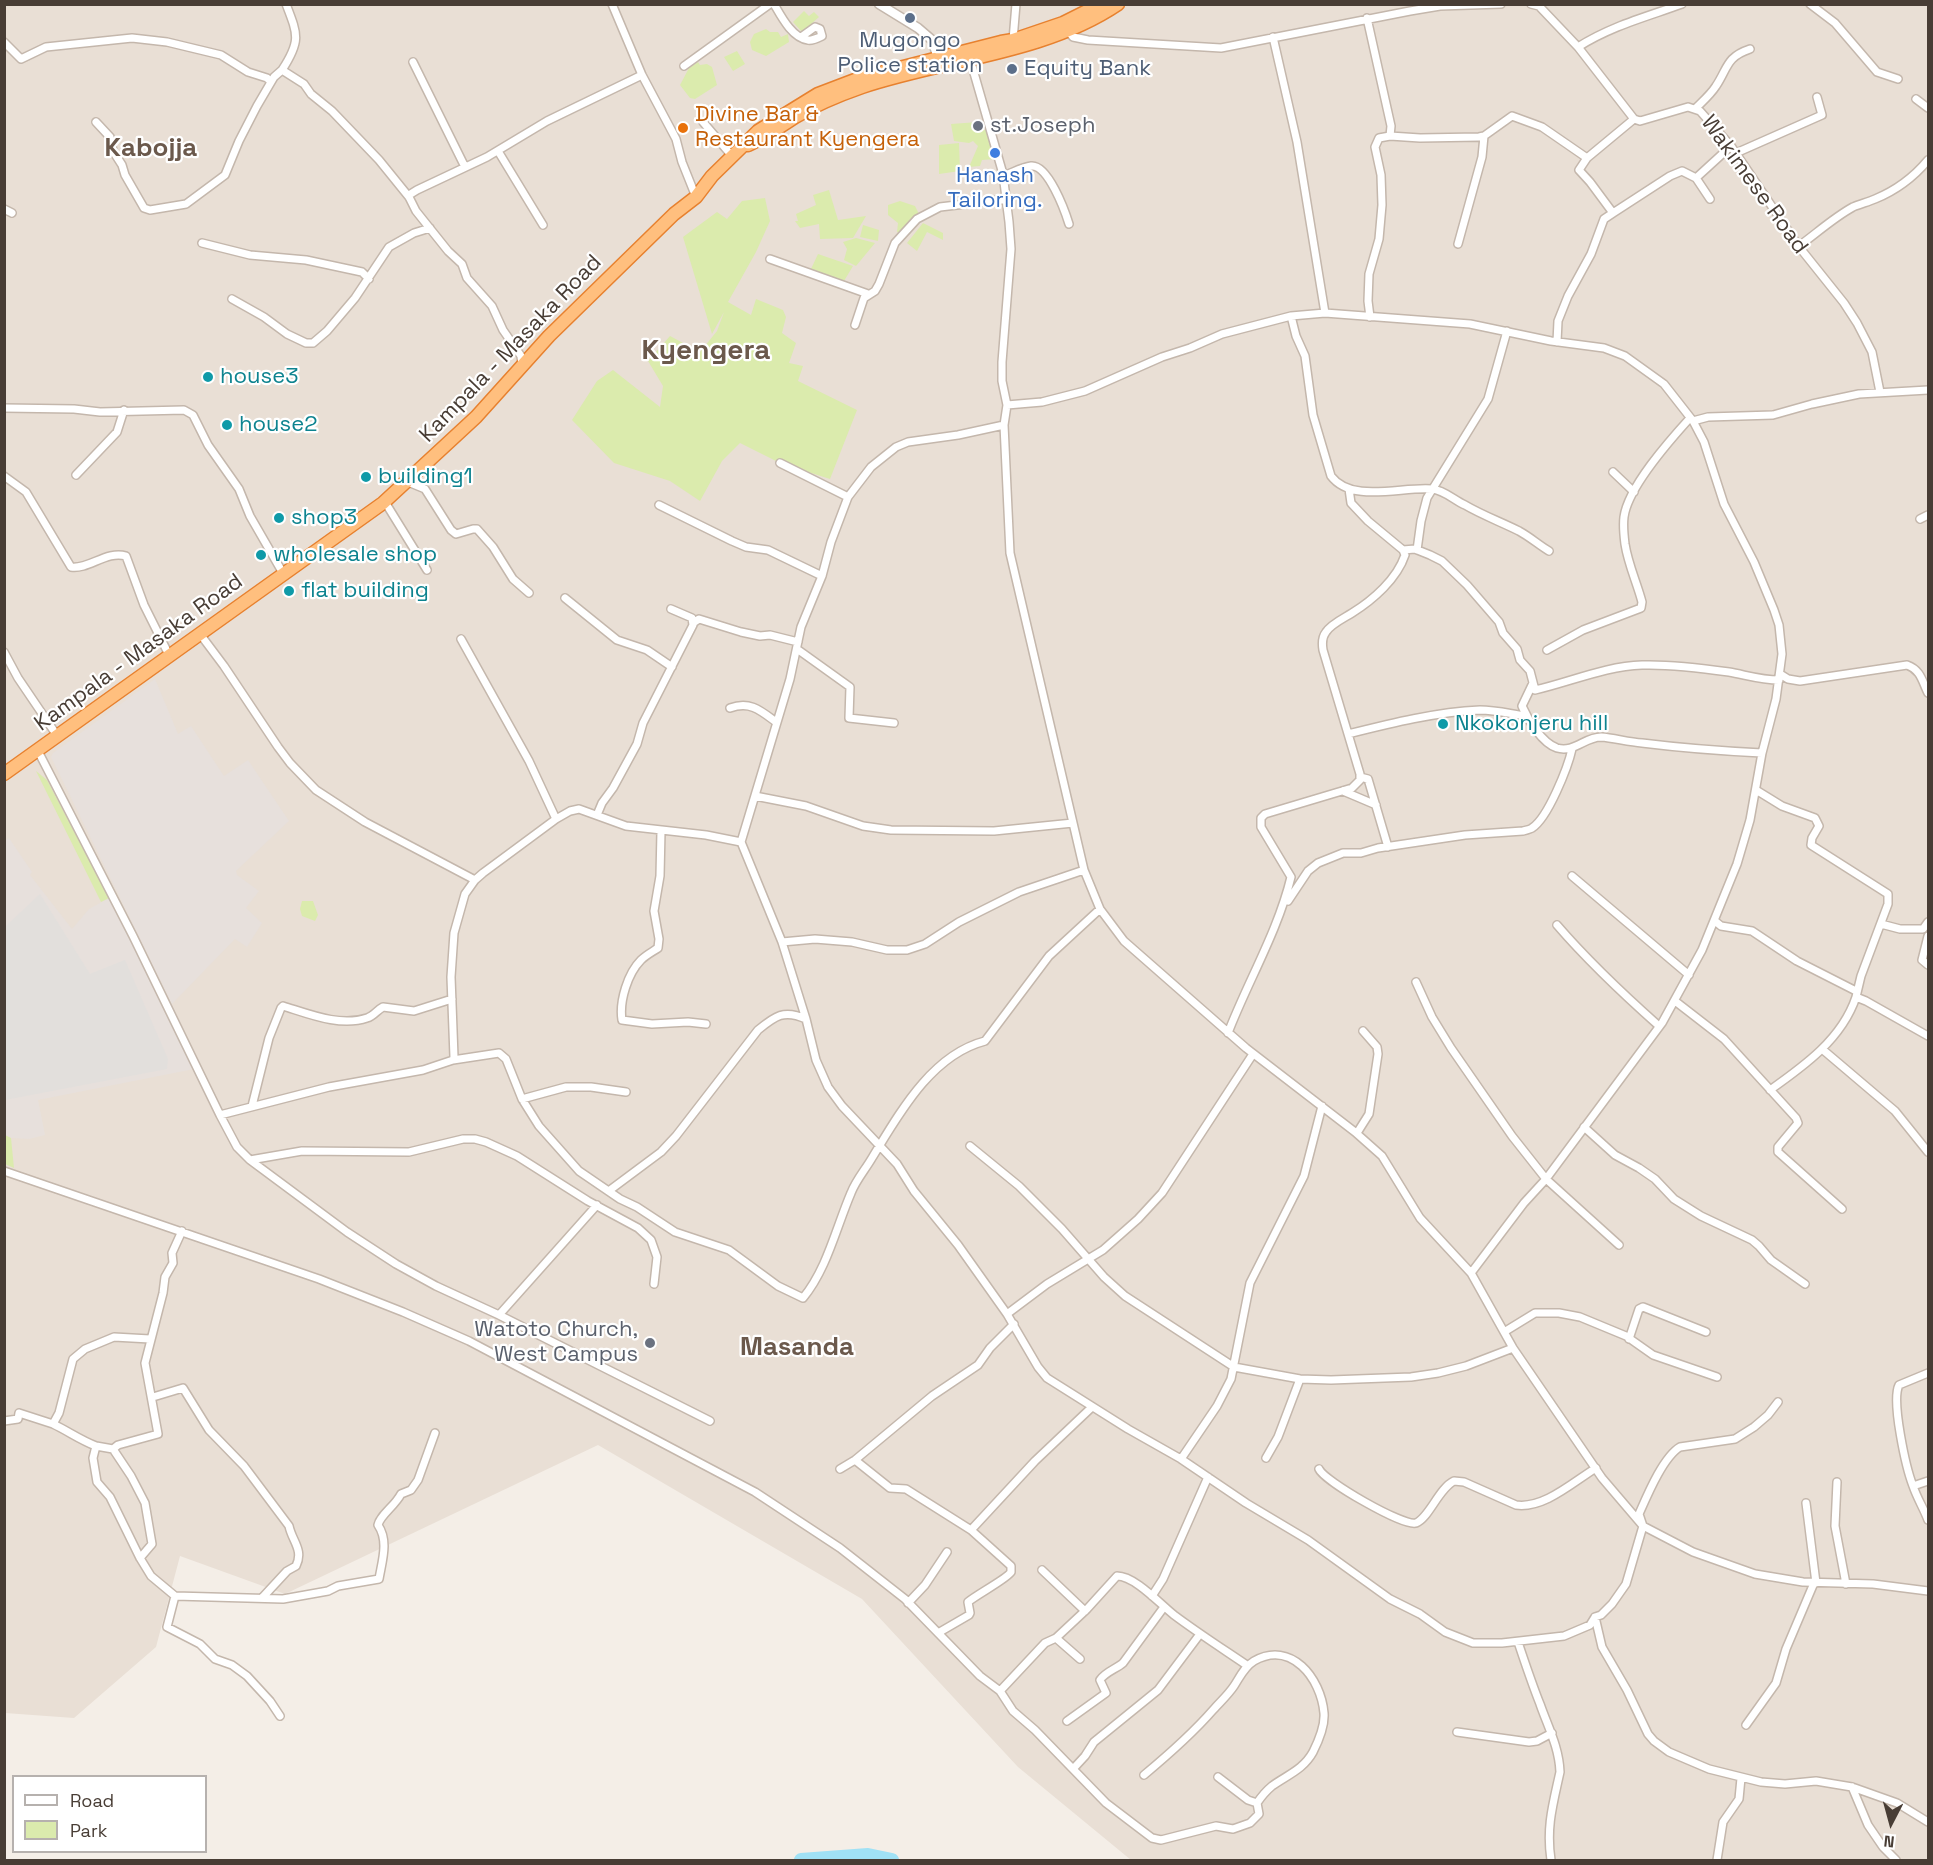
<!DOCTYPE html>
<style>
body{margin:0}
#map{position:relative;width:1933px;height:1865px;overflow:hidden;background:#f4eee7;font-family:"Space Grotesk",sans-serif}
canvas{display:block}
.frame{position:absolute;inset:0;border:6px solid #483d35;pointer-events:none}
.legend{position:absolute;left:12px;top:1775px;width:195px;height:78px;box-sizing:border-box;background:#fff;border:2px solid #b6b1ae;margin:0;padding:8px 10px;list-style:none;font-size:18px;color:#483d35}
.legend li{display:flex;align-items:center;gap:12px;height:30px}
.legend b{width:30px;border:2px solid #b6b1ae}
.north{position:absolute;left:1861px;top:1793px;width:60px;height:60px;-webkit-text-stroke:4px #fff;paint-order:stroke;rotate:186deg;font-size:16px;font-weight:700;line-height:24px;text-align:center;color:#483d35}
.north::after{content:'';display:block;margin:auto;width:21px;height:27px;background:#483d35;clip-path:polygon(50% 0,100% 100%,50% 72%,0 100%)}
</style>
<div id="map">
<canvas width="1933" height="1865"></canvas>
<div class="frame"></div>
<ul class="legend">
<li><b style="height:8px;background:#fff"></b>Road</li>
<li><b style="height:16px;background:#dbebad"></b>Park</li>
</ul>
<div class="north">N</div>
</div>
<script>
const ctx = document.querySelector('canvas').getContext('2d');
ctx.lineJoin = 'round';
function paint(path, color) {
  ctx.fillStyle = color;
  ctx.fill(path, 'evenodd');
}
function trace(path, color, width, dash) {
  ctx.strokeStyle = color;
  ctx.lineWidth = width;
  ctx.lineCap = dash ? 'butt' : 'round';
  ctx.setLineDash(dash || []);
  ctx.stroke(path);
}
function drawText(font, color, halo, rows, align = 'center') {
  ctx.font = font + ' "Space Grotesk",sans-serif';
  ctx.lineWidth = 4.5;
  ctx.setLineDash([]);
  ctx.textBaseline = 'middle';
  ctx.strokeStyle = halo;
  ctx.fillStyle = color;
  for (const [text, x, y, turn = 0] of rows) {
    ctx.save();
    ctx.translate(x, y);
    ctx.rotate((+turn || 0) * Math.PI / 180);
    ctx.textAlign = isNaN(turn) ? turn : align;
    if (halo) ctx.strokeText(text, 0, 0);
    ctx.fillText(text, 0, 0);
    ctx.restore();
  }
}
const residential = new Path2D(`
 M4,5H1928V1860H1131L1018,1767L862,1599L598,1445L285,1594L180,1556L156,1647L74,1718L5,1713Z`);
const industrial = new Path2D(`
 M155,679L178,734L191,726L224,776L248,760L289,821L236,871L237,875L259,891L246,908L262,923L247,947L235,939L172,1004L51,757L53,753Z
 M9,838L32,872L30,875L72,929L89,909L109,898L194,1069L38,1100L45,1135L29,1139L11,1138L5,1135L4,841Z`);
const green = new Path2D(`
 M804,11L809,16L814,12L819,17L802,32L793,22Z
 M766,29L770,32H778L781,37L788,34L789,42L766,56L752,50L750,42L754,34Z
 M737,51L745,64L733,71L724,57Z
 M698,62L700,65L707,64L712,67L717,85L695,99L690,98L680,85L689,68Z
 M978,122L984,130H989L996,159L982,160L980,166L969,167L978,146L973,141L969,143L954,141L951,124Z
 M959,143L960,171L939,174V145Z
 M829,190L838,220L866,216L853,238L820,239L819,224L800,228L795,221H798L796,214L816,205L813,195Z
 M765,198L770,221L756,252L728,302L751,315L756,299L783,310L786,317L782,333L796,343L789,363L803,366L798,381L857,410L830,479L780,463L740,443L722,461L700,501L670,481L614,463L572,420L597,381L613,370L660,407L663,386L648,361L670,336L700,352L717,331L724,312L712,334L683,237L717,212L727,219L742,201Z
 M900,201L915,206L919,214L900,233L897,232L898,223L888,215V205Z
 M923,223L943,233V240L927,232L917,251L907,243Z
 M863,225L879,230L878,241L860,237Z
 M856,238L875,243L856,266L844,260L847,249L843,242Z
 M818,254L853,266L844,281L811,269Z
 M36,771L47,780L109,898L101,902Z
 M302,901H313L318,915L315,921L302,916L300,909Z
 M5,1135L11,1138L14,1168L5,1164Z`);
const parking = new Path2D(`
 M40,894L90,974L125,960L168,1059L167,1069L5,1100V927Z`);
const river = new Path2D(`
 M801,1860L868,1855L892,1860`);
const minor = new Path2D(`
 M286,4C298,35 301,41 282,70L304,84L311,94L332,111L379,160L409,197L416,211L448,251L462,264L467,278L492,306L503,330L521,356L522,366
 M612,4L642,75L676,139L682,162L696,197
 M774,4C781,16 792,38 808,40C812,41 818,38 822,36L820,29L815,27L801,37
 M1531,4L1539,6L1578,47L1634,119L1640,121L1688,107L1700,111L1731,146L1800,248L1844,303L1857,323L1872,352L1880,392
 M1810,4L1835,23L1877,72L1898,79
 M1367,18L1391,126L1390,136L1420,138L1479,137L1484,136L1512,116L1542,127L1587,158
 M1067,30L1073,37L1088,40L1221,48L1410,11L1440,6L1501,4
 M1273,37L1297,142L1325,313
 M1013,40L1016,4
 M4,42L21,59L46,47L132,38L167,42L221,55L248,72L267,78L271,82
 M1578,47C1611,26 1646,17 1682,4
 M970,59L1003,174L1009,222L1011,249L1002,362V381L1007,405L1004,425L1010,553L1084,870L1100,909L1124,941L1246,1048L1355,1132L1382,1156L1420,1218L1471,1273L1513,1348L1602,1478L1643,1526L1693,1552L1755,1574L1803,1582L1873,1584L1928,1591
 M413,62L465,167
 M684,66L770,4
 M1916,99L1928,108
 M1696,108C1703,101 1711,94 1716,86C1728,68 1726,57 1750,49
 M96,122L110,137L113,151L122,165L125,175L144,208L150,210L186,204L225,175L239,141L257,106L274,77L282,70
 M703,122L732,156
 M498,151L543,225
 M1736,153L1822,115L1817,97
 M1003,176C1012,173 1022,167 1031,166C1048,164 1065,211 1069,224
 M1696,178L1731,146
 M409,197V195L417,190L487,157L547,121L642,75
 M4,209L12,213
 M1613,213L1670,176L1682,171L1696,178L1710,199
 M202,243L250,255L306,260L362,272L369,279
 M1458,244L1482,157L1484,136
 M1799,246C1817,233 1833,218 1853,207C1860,204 1868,202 1875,199C1897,190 1913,178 1928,160
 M770,259L868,294
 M232,299L264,317L287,334L306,343H313L327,331L355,298L389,247L414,233L430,228
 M1291,316L1296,336L1305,356L1313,415L1331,476C1352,504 1403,486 1432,489C1444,490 1454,500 1465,505C1482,515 1501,522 1519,531C1530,537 1539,545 1549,551
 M1370,317L1368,301L1369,274L1379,239L1382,205L1381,175L1375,147L1379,138L1390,136
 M855,325L864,298L875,291L879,284L895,243L917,219L940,207L1007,199
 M1557,342L1558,321L1568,296L1591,254L1604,219L1613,213L1590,182L1579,170L1587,158L1634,119
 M1007,405L1042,402L1085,391L1162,357L1190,348L1222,334L1291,316L1325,313L1470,324L1551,341L1604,348L1625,356L1664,384L1693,421L1704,442L1724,504L1754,562L1774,610L1779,625L1782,654L1776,699L1762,753L1750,820L1737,864L1702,950L1662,1023L1546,1179L1524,1203L1471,1273
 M4,408L74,409L100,412L184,410L193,415L208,445L239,489L250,516L284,575
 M1693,421L1708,417L1773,415L1812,404L1859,394L1928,390
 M780,463L848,497
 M1613,472L1634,492
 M76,475L117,432L124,410
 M4,476L26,492L71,567C88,570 107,550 126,556L144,605L170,657
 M408,482L425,489L451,530L456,534L473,529H477L493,547L513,579L529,593
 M385,502L427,570
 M659,505L732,541L746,547L768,550L822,576
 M1920,519L1928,515
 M1403,550L1415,549L1430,555L1442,561L1467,585L1499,622L1503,633L1517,649L1520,660L1530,671L1535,690C1570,682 1606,666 1642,665C1671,664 1701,668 1729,672C1746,675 1761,680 1779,680
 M1417,550L1421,521L1427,498L1488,399L1507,331
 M565,598L617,640L647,650L672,667
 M693,623L699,619L741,632L760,636L770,635L798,642
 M200,634L224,666L278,747L290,763L316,790L365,822L475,880
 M461,639L529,761L556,819
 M797,649L850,687L849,718L894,723
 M1547,650L1583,630L1641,608L1642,602C1637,583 1628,564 1625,544C1624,536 1623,525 1624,517C1628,487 1670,440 1690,418
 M4,652L18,678L58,737
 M1780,674L1788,679L1800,681L1907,665C1921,670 1922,681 1928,693
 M1533,683L1522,706C1528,720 1542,743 1557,748C1574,753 1585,737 1601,737C1614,738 1628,742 1642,743C1682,748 1722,751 1762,753
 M730,708C750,701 760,710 776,722
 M1348,734C1392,723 1436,712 1480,710C1496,710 1511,714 1526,716
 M38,751L133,936L220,1115L237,1147L250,1160L302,1151L409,1152L463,1139H475L486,1142L517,1156L588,1201L638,1228L651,1240L657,1257L654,1284
 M1360,777L1368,779L1388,847
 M1756,790L1782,806L1815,818L1819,826L1812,838L1811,845L1888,894V904L1861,976L1856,997
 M1343,791L1376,805
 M755,796L806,806L863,826L891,830L994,831L1073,823
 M597,815L602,803L613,788L637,744L643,723L693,625L692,618L671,609
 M661,831L660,876L654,911L659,939L658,948C652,952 646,955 641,960C628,973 619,1001 622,1020L652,1024L688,1022L706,1024
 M1572,876L1689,975
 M1288,901L1308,871L1318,863L1343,853H1361L1378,848L1465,835L1523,831C1523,831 1531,829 1532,828C1548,818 1568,767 1572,749
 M1715,921L1721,926L1752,931L1797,961L1856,991
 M1881,924L1900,929H1923L1928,922
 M1557,925C1588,961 1623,994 1659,1026
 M1928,936L1922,960L1928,965
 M782,942L815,939L852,942L887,950H907L925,944L959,922L1019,892L1084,870
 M1416,982L1432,1017L1451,1048L1512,1136L1546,1179L1619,1245
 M1675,1001L1724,1039L1796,1118L1798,1123L1778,1147V1152L1842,1209
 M806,1019L782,942L741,842L790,679L801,627L822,576L831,542L848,497L871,467L896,447L908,442L958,435L1004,425
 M1228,1033C1248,981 1278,931 1291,877L1261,827V818L1265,814L1352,788L1360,780V774L1323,650C1322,644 1322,637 1326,632C1331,624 1344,618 1352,613C1373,600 1397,579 1405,555L1403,550L1368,521L1351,503L1349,489
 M1822,1049L1895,1111L1928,1152
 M453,1060L499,1053L506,1059L522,1099L539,1126L579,1171L620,1199L637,1207L675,1232L729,1250L778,1286L803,1298C827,1269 836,1228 851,1193C856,1180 865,1170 872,1158C899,1114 931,1055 985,1041L1049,956L1100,909
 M1770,1090C1804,1066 1842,1039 1856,997L1866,1001L1928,1036
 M522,1099L566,1087H591L626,1092
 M252,1106L269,1038L281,1008L283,1006C309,1014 340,1027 367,1018C374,1016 377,1010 383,1007L414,1011L452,999
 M220,1115L329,1087L423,1070L453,1060L454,1057L451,977L454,933L465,894L475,880L483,873L556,819L570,811L579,809L626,826L706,835L741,842
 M1584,1127L1615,1155L1639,1168L1655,1179L1674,1199L1701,1216L1752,1240L1759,1246L1771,1260L1805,1284
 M1357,1133L1369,1114L1378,1054L1377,1047L1363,1031
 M970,1146L1019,1186L1062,1229L1104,1277L1125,1296L1234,1367L1300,1379L1331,1380L1411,1377L1438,1373L1466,1366L1513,1348
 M250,1160L347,1232L396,1264L436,1286L499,1315L710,1421
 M4,1171L319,1279L403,1312L469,1341L755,1492L840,1548L905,1599L980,1676L1000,1691L1013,1711L1035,1730L1106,1803L1152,1838L1161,1840L1216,1826L1233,1829L1250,1823L1259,1814L1257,1803
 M610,1190L661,1152L676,1136L758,1030C775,1016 784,1009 806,1019L816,1060L828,1087L842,1106L897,1164L914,1191L958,1245L1007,1314L1038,1367L1047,1378L1128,1429L1181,1459L1246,1503L1308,1540L1390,1599L1420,1614L1445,1632L1473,1643H1502L1564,1636L1590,1625L1595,1617L1601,1615L1612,1604L1626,1584L1643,1526L1639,1514C1647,1496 1663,1457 1680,1447L1735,1439L1754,1427L1768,1415L1778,1402
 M1007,1314L1047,1284L1103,1250L1138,1219L1162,1193L1253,1054
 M499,1315L597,1205
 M1504,1332L1535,1313H1559L1580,1317L1626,1336L1653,1355L1717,1377
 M1629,1339L1639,1309L1643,1307L1706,1332
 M1928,1373L1899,1385C1891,1401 1906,1468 1913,1486C1917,1498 1924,1509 1928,1520
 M153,1397L183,1388L209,1430L244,1466L289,1526C292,1541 304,1550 296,1566L287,1571L262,1598
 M4,1421L18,1419L19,1413L53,1424
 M96,1446C80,1440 68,1431 53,1424L59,1413L73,1359L85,1349L114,1337L150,1339
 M113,1449L118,1445L158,1434L145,1363L163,1293L165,1277L173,1263L172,1253L182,1231
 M1266,1458L1278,1437L1300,1379
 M1181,1459L1217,1406L1231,1379L1250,1283L1304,1176L1322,1106
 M855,1460L890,1488L906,1489L971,1530L1011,1566C1011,1568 1011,1570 1011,1572C1008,1578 976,1595 968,1602L970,1613L969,1615L938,1633
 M840,1469L855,1460L932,1396L978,1365L990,1348L1014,1324
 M1319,1469C1324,1481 1404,1527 1416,1523C1429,1518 1439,1488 1454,1481L1464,1482L1516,1505C1544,1509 1573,1482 1596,1468
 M1837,1482L1835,1526L1846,1584
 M1913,1486L1928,1481
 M1806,1503L1816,1583
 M971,1530L1035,1461L1092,1407
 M140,1558L152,1544L145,1503L131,1476L113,1449L96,1446L93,1458L97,1482L110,1497L140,1558L151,1576L175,1596
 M1042,1570L1085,1611
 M1152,1596L1163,1579L1208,1477
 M908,1603L925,1585L947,1552
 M1595,1617L1602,1647L1627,1690L1648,1734L1654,1741L1669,1752L1709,1769L1761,1782L1785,1784L1816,1781L1852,1787L1897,1803L1928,1822
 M1056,1638L1080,1659
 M1518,1642C1525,1663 1532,1684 1540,1704C1548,1727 1559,1747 1560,1772C1553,1804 1546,1827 1551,1860
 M1000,1691L1045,1643L1056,1638L1087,1609L1117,1576C1135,1576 1160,1604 1174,1615C1198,1633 1223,1649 1248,1666
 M280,1716L270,1701L247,1676L232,1665L215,1659L200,1644L167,1627L175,1596L283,1599L328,1591L338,1586L379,1579C382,1561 389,1541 378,1525C380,1515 395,1506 401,1494L411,1490L418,1480L435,1433
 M1067,1721L1106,1693L1100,1680C1105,1672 1116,1669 1123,1663L1164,1607
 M1746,1725L1776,1683L1786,1649L1814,1583
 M1457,1732L1529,1742L1537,1741L1552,1733
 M1073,1769L1085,1756L1094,1742L1158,1690L1200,1634
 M1144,1775C1168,1755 1192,1734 1213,1710C1220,1702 1228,1695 1234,1686C1240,1677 1244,1667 1254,1661C1291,1640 1321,1678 1324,1713C1325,1725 1318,1742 1313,1752C1303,1770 1287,1775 1272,1786C1266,1791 1261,1797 1257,1803
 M1218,1777L1248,1800L1257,1803
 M1852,1787L1868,1825L1883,1847L1896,1860
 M1717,1860L1723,1822L1739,1799L1741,1778`);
const tertiary = new Path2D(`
 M879,4L918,28L932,40L938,58`);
const trunk = new Path2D(`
 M748,145C765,137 780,127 795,117C817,104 839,95 862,87C945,59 1044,54 1118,4
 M4,774L383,503L476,417L549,336L674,214L696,197L712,176L758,131L818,94L860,78L1001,42L1013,40L1063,23L1101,4`);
const markers = [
 [910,18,6,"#5c6f8a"],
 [1012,69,6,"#5c6f8a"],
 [978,126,6,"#6b7280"],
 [683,128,6,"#e8710a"],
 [995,153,6,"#3f7fe0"],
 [208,377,6,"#0f9aa8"],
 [227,425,6,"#0f9aa8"],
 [366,477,6,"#0f9aa8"],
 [279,518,6,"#0f9aa8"],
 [261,555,6,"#0f9aa8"],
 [289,591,6,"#0f9aa8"],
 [1443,724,6,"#0f9aa8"],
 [650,1343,6,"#6b7280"]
];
const serviceNames = [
 ["Mugongo",910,41],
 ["Police station",910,66],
 ["Equity Bank",1024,69,"left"]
];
const foodNames = [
 ["Divine Bar &",695,115],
 ["Restaurant Kyengera",695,140]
];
const worshipNames = [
 ["st.Joseph",990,126],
 ["Watoto Church,",638,1330,"right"],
 ["West Campus",638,1355,"right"]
];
const shopNames = [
 ["Hanash",995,176],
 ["Tailoring.",995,201]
];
const streetNames = [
 ["Wakimese Road",1754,185,54],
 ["Kampala - Masaka Road",511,349,-46],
 ["Kampala - Masaka Road",139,653,-36]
];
const cultureNames = [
 ["house3",220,377],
 ["house2",239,425],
 ["building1",378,477],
 ["shop3",291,518],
 ["wholesale shop",273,555],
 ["flat building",301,591],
 ["Nkokonjeru hill",1455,724]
];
const quarterNames = [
 ["Kabojja",151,149],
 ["Masanda",797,1348]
];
const districtNames = [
 ["Kyengera",706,351]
];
paint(residential, '#e9dfd5');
paint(industrial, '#e7e0dc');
paint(green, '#dbebad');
paint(parking, '#e2dfdc');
trace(river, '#a0e1f5', 14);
trace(minor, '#c4b7ac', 10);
trace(tertiary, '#c4b7ac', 11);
trace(trunk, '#e7812f', 15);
trace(minor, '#fff', 7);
trace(tertiary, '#fff', 8);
trace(trunk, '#ffbf7e', 12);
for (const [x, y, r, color] of markers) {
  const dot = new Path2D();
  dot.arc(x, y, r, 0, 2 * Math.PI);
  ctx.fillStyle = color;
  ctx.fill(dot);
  trace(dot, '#fff', 2);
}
drawText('22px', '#4e5e75', '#fff', serviceNames);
drawText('22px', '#c56008', '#fff', foodNames, 'left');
drawText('22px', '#5b616d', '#fff', worshipNames, 'left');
drawText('22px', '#366cbe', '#fff', shopNames);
drawText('22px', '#483d35', '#fff', streetNames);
drawText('22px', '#0d838f', '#fff', cultureNames, 'left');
drawText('bold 26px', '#6b594c', '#fff', quarterNames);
drawText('bold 28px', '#6b594c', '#fff', districtNames);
</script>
